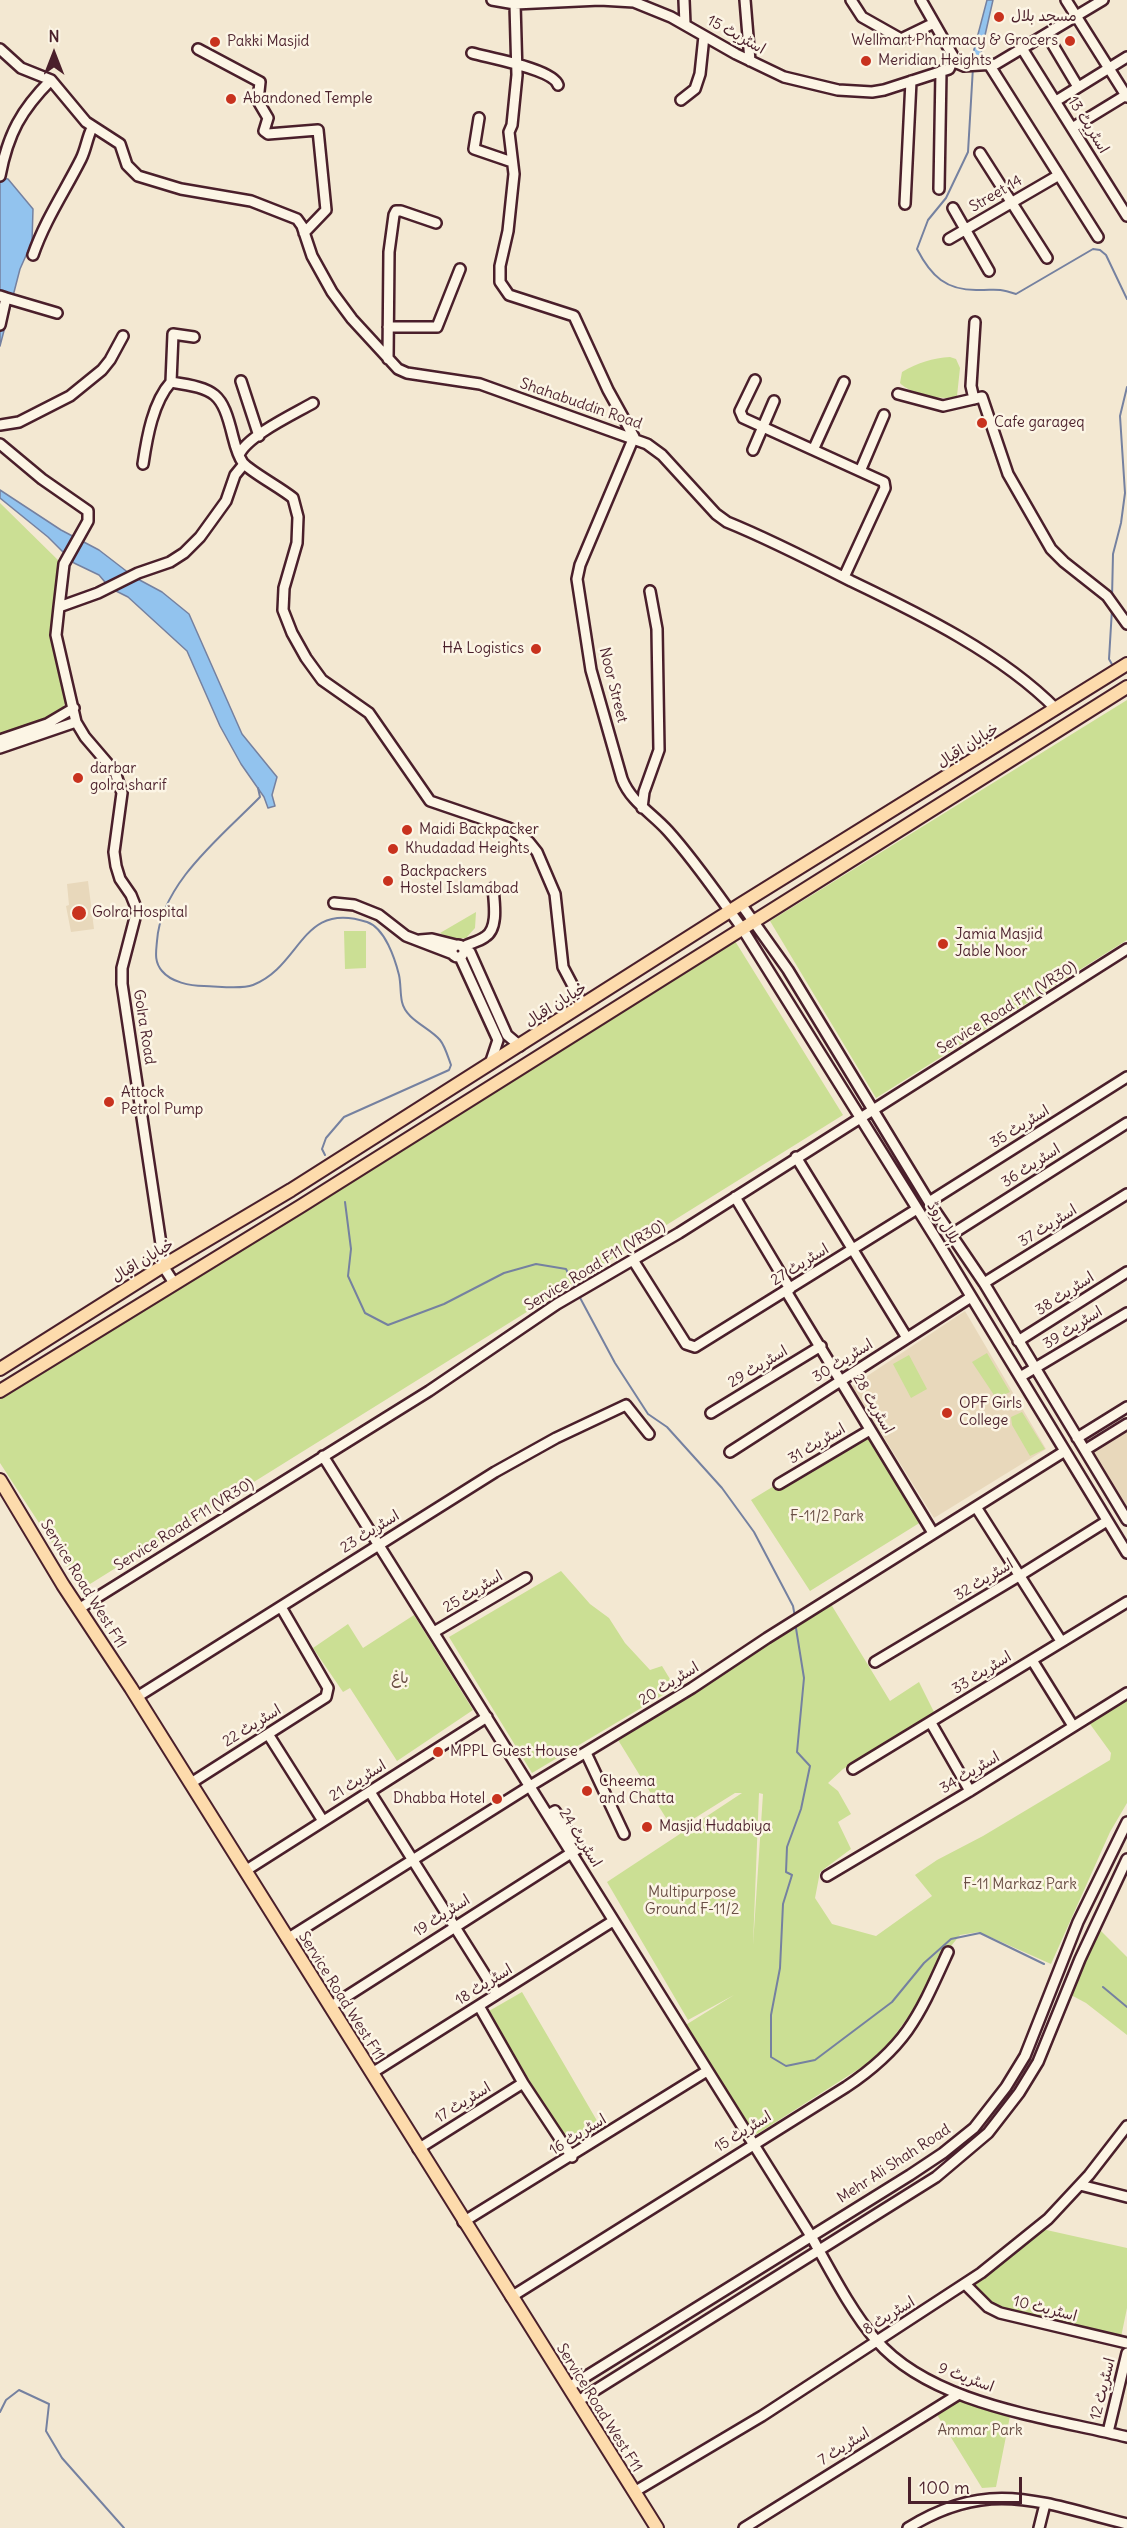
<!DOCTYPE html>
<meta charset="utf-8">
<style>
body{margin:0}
#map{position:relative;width:1127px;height:2528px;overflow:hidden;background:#f3e8d2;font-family:Delius,sans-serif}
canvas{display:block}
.north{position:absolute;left:24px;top:24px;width:60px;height:60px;-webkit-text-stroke:4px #fcf5e5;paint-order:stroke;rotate:0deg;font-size:16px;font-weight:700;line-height:24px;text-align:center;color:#4a1f2b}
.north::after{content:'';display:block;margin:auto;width:21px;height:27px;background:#4a1f2b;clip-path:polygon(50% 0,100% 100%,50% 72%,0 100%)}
.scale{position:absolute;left:908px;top:2477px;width:114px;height:27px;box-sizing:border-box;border:3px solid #4a1f2b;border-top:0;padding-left:8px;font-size:18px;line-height:21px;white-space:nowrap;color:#4a1f2b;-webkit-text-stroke:4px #fcf5e5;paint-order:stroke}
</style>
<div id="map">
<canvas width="1127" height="2528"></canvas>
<div class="north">N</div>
<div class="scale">100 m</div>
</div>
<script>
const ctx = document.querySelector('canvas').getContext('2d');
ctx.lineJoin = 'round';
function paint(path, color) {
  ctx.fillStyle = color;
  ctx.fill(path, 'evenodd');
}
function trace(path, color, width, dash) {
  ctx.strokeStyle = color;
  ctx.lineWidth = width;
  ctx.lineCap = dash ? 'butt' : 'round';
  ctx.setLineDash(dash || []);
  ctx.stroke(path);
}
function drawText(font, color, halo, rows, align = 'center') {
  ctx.font = font + ' Delius,"Playpen Sans Arabic",sans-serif';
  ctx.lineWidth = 5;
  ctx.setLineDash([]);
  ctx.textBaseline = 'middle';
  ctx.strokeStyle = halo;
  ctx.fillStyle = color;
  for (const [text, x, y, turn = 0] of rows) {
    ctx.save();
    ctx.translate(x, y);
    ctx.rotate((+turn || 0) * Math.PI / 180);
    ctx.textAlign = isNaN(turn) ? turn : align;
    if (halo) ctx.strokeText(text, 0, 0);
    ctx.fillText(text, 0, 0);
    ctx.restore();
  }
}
const built = new Path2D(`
 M88,881L94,929L71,932L66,906L69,905L67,884Z
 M965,1311L1046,1449L934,1518L852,1386Z
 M1127,1430V1518L1088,1453Z`);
const green = new Path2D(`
 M950,357L956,359L960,368L957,396C945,402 908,393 900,383L902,372C917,363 933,358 950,357Z
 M0,503L61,563L50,634L67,700L59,714L32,728L0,736Z
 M1127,700V940L876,1098L770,921Z
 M476,912L475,928L466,938L451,939L440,933Z
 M344,931H366V968L345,969Z
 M735,941L843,1115L82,1589L0,1463V1397Z
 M987,1353L1010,1392L1001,1396L994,1395L972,1362Z
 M909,1355L927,1389L911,1398L893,1364Z
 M1022,1412L1045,1449L1030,1456L1012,1425L1011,1417Z
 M866,1430L921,1522L810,1591L751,1500Z
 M561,1571L590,1604L609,1618L625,1643L650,1670L662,1666L673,1684L678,1686L532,1773L449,1637Z
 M829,1601L890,1701L919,1682L935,1714L843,1769L828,1783L838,1791L851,1814L838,1822L851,1849L820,1872L815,1898L832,1924L876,1936L932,1896L915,1875L937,1860L983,1836L1110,1760L1111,1753L1090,1724L1127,1699V1803L1110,1832L1051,1964L979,1932L960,1935L938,1962L917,2005L889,2043L865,2065L754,2136L684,2026L734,1995L688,2020L607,1882L742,1793H735L674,1831L615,1735ZM759,1793L763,1794L753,1945Z
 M414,1615L473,1710L397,1761L350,1688L343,1692L313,1648L348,1624L363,1648Z
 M1095,1925L1127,1957V2035L1086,2003L1071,1995Z
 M522,1992L603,2131L570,2150L489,2011Z
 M1042,2229L1127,2248V2308L1120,2342L1000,2313L965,2284L1010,2256Z
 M959,2398L1011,2411L996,2487L982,2488L936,2413Z`);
const water = new Path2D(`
 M987,0H993L981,53L979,59L971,61Z
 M0,178L8,179L33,209L32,242L20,269L0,346Z
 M0,490L61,530L99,550L134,577L162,592L189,614L242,734L277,777L272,795L275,806L268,808L264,797L241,764L220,726L187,651L128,597L110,588L99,575L74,563L48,537L0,498Z`);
const stream = new Path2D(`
 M973,67L968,152L946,198L928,220L917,249C931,276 946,291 979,290C998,290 996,288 1016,294L1093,249L1100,250L1106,255L1127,299
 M1112,598L1113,554L1121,523L1125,493L1120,416L1127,387
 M1112,609L1109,659L1114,668
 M258,788L260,797C222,836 161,883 157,941C156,952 154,962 162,971C171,982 190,986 204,986C218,986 240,990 253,985C302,966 301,900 367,922C385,928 395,959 399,975C401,984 400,993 402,1002C406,1020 429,1027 440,1040C445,1046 448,1057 451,1065L449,1070L344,1117L326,1138L322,1149L325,1155
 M345,1202L351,1249L348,1276L365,1313L388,1325L444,1304L504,1273L536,1264L566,1269L576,1289
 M578,1294L615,1363L648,1414L667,1427L722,1488L754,1532L793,1606L795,1617
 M795,1622L804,1678L797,1752L810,1766L801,1809L787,1847L786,1872L792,1875L783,1904L780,1968L771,2015V2057L786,2066L815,2060L892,2002L924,1963L951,1939L980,1933L1044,1964
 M1103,1987L1127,2007
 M0,2412L6,2400L19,2390L49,2404L46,2431L62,2458L124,2528`);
const minor = new Path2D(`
 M492,0L515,4L600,0L634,2L671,17L736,54L784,77L838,90L872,92L884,90L949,69L954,57
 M684,0L685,24
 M745,0L750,61
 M851,0L862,17L901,39L934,23
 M921,0L957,63L964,66L996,64L1103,0
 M1066,0L1127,97
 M515,4L517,75L512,125L509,132L514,174L508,231L500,266V282L509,295L574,316L608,390L634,437L580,565L577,579L591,670L622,779C631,802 652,813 668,831C695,861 718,895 742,928L938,1242L1127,1553
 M1047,35L1078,87
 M0,49L21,68L51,80L86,122L120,144L127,165L138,176L181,189L251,201L297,219L302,226L312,256L332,292L352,319L398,369L407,373L480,384L647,444L662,455L716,514L727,522C769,539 810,560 851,581C920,614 1002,654 1056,709
 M198,49L260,82L258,101L268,118L264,131L268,134L318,130L326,210L304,233
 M1023,50L1127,216
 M472,53C489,58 553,69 558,85
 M990,66L1098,237
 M681,100L695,89L700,74L704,36
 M1056,101L1127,57
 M479,118L474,149L512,162
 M1072,128L1126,95
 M980,153L1047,258
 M0,176C8,134 21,110 51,80
 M939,189L941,71
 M905,204L911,81
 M953,208L989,271
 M949,239L1059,175
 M33,255C45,220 65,191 81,159C86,149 87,138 92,128
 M0,296L6,298L0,325
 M6,298L57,313
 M388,327H437L460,269
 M388,359L389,252L394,215L396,211H401L436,223
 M755,380L740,411L743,418L884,482L885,488L844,577
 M241,381L259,436
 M171,382L173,334L194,337
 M898,394L943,406L982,397L1008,474L1051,549L1064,562L1107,596L1127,624
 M974,399L971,386L975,322
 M0,425L19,422L70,396L102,370L110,360L123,336
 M0,444L42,479L88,511V521L64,564L59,607
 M814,448L844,382
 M753,450L774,401
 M239,455C247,436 294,414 313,403
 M143,464C147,437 153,402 171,382C216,389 222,392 233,437C235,445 238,456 243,463C251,472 281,488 293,498L298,517L297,543L284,588L283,610L292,633L306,658L322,680L369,713L430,801L509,828L529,842L537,852L555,894L563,967L583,1005
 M861,469L884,415
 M0,740L47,724L74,708
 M0,748L76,722
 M642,808L644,792L659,750L657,629L650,591
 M334,903L354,905L379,915L406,936L453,954
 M741,904L788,970L929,1202L984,1283L1127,1520
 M420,940L432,939L456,945
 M452 951a6 6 0 1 1 12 0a6 6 0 1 1-12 0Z
 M463,947C470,943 478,942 485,937C499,929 494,901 493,888
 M464,950L470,952L507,1035L520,1046
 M460,957L498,1040L490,1064
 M796,1157L907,1338
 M735,1197L790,1289
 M929,1202L1127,1077
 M952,1234L1127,1123
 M633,1260L686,1344L695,1347L917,1209
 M174,1283L163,1266L161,1244L122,984V968L137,910L131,895L120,879L116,866L114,852L122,793L115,772L85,737L76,722L56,635L59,607L98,593L138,573L170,562L184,553L200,537L226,501L235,475L244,464
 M984,1283L1127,1194
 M786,1291L933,1533
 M1018,1341L1127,1272
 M1020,1377L1127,1313
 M711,1413L821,1346
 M1077,1438L1127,1407
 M1085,1450L1127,1424
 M730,1452L971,1297
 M323,1456L811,2236C829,2268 852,2313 876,2340C932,2405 1047,2417 1127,2437
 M779,1484L870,1430
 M976,1507L1061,1641
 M80,1608L429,1391L557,1304L679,1233L1127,949
 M434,1632L526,1578
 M1032,1660L1073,1726
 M875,1662L1019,1576L1107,1521
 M137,1697L495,1472L556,1438L626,1405L649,1434
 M931,1723L970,1791
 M268,1734L323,1821
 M586,1753L624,1834
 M853,1769L1127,1602
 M191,1783L326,1697L328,1688L281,1607
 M370,1792L497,1994
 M245,1871L487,1717
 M827,1876L970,1791L1127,1693
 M287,1939L530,1786L692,1688L767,1638L1065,1451
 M479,2006L523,2083L572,2157
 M330,2007L579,1848L555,1811L548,1815
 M372,2073L613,1921
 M418,2149L523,2083
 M1080,2185L1127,2197
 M463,2222L707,2071
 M965,2284L988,2307L1000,2313L1127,2343
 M511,2297L846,2087C907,2046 919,2016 948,1952
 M569,2387L910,2175L943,2153L974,2128L1006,2087L1025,2056L1078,1922L1127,1822
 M578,2401L936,2177L988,2133L1019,2093L1038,2062L1080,1959L1127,1859
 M1108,2432L1127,2353
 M634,2492L762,2416L981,2273L1048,2219L1089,2175L1127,2126
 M744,2528L959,2394
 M908,2528C989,2477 1042,2503 1127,2524
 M1039,2528L1045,2504`);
const major = new Path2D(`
 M0,1369L163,1266L291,1190L741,904L1127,664
 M0,1391L301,1206L1127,687
 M0,1480L63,1585L131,1688L657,2528`);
const markers = [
 [999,17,6,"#c8321e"],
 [1070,41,6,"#c8321e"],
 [215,42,6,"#c8321e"],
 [866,61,6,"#c8321e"],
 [231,99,6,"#c8321e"],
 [982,423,6,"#c8321e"],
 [536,649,6,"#c8321e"],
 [78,778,6,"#c8321e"],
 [407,830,6,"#c8321e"],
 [393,849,6,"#c8321e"],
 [388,881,6,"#c8321e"],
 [79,913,8,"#c8321e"],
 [943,944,6,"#c8321e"],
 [109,1102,6,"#c8321e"],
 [947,1413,6,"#c8321e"],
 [438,1752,6,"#c8321e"],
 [587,1791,6,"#c8321e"],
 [497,1799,6,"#c8321e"],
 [647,1827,6,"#c8321e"]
];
const poiNames = [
 ["مسجد بلال",1011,17],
 ["Wellmart Pharmacy & Grocers",1058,41,"right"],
 ["Pakki Masjid",227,42],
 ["Meridian Heights",878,61],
 ["Abandoned Temple",243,99],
 ["Cafe garageq",994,423],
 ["HA Logistics",524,649,"right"],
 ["darbar",90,769],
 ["golra sharif",90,786],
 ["Maidi Backpacker",419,830],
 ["Khudadad Heights",405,849],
 ["Backpackers",400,872],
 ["Hostel Islamabad",400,889],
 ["Golra Hospital",92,913],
 ["Jamia Masjid",955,935],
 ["Jable Noor",955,952],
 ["Attock",121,1093],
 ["Petrol Pump",121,1110],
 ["OPF Girls",959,1404],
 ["College",959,1421],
 ["MPPL Guest House",450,1752],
 ["Cheema",599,1782],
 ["and Chatta",599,1799],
 ["Dhabba Hotel",485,1799,"right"],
 ["Masjid Hudabiya",659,1827]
];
const streetNames = [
 ["اسٹریٹ 15",736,35,29],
 ["اسٹریٹ 13",1088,125,58],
 ["Street 14",996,194,-30],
 ["Shahabuddin Road",581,404,19],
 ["Noor Street",613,685,76],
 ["خیابان اقبال",968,746,-32],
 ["خیابان اقبال",556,1005,-32],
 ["Service Road F11 (VR30)",1007,1008,-32],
 ["Golra Road",144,1027,81],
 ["اسٹریٹ 35",1020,1127,-32],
 ["اسٹریٹ 36",1031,1166,-33],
 ["ہلال روڈ",943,1223,58],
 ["اسٹریٹ 37",1048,1226,-32],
 ["خیابان اقبال",143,1261,-31],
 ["اسٹریٹ 27",800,1265,-32],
 ["Service Road F11 (VR30)",595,1266,-31],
 ["اسٹریٹ 38",1065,1294,-33],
 ["اسٹریٹ 39",1073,1328,-32],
 ["اسٹریٹ 30",843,1361,-32],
 ["اسٹریٹ 29",758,1367,-31],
 ["اسٹریٹ 28",873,1404,60],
 ["اسٹریٹ 31",817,1444,-31],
 ["Service Road F11 (VR30)",184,1525,-32],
 ["اسٹریٹ 23",370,1532,-32],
 ["اسٹریٹ 32",984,1580,-31],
 ["Service Road West F11",83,1584,58],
 ["اسٹریٹ 25",473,1592,-31],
 ["اسٹریٹ 33",982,1673,-32],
 ["اسٹریٹ 20",669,1684,-32],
 ["اسٹریٹ 22",252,1726,-32],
 ["اسٹریٹ 34",970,1773,-31],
 ["اسٹریٹ 21",358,1781,-32],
 ["اسٹریٹ 24",580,1838,58],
 ["اسٹریٹ 19",442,1916,-33],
 ["اسٹریٹ 18",484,1985,-32],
 ["Service Road West F11",341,1996,58],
 ["اسٹریٹ 17",463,2103,-32],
 ["اسٹریٹ 15",743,2132,-32],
 ["اسٹریٹ 16",578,2135,-32],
 ["Mehr Ali Shah Road",894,2164,-33],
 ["اسٹریٹ 10",1045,2309,14],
 ["اسٹریٹ 8",889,2316,-32],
 ["اسٹریٹ 9",966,2378,20],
 ["اسٹریٹ 12",1103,2389,-76],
 ["Service Road West F11",599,2408,58],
 ["اسٹریٹ 7",844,2447,-32]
];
const parkNames = [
 ["F-11/2 Park",827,1517],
 ["باغ",400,1679],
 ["F-11 Markaz Park",1020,1885],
 ["Multipurpose",692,1893],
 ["Ground F-11/2",692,1910],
 ["Ammar Park",980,2431]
];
paint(built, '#e8d8bb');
paint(green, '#cbdf94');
paint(water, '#92c3ee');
trace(water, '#7581a0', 1.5);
trace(stream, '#7581a0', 2);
trace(minor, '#4a1f2b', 14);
trace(major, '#4a1f2b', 16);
trace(minor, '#fcf5e5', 9);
trace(major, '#fddbac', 12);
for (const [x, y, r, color] of markers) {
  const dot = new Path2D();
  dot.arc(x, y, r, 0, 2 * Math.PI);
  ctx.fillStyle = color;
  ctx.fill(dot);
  trace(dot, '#fcf5e5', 2);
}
drawText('15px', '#4a1f2b', '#fcf5e5', poiNames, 'left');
drawText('15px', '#4a1f2b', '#fcf5e5', streetNames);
drawText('15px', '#6a4f45', '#fcf5e5', parkNames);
</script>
